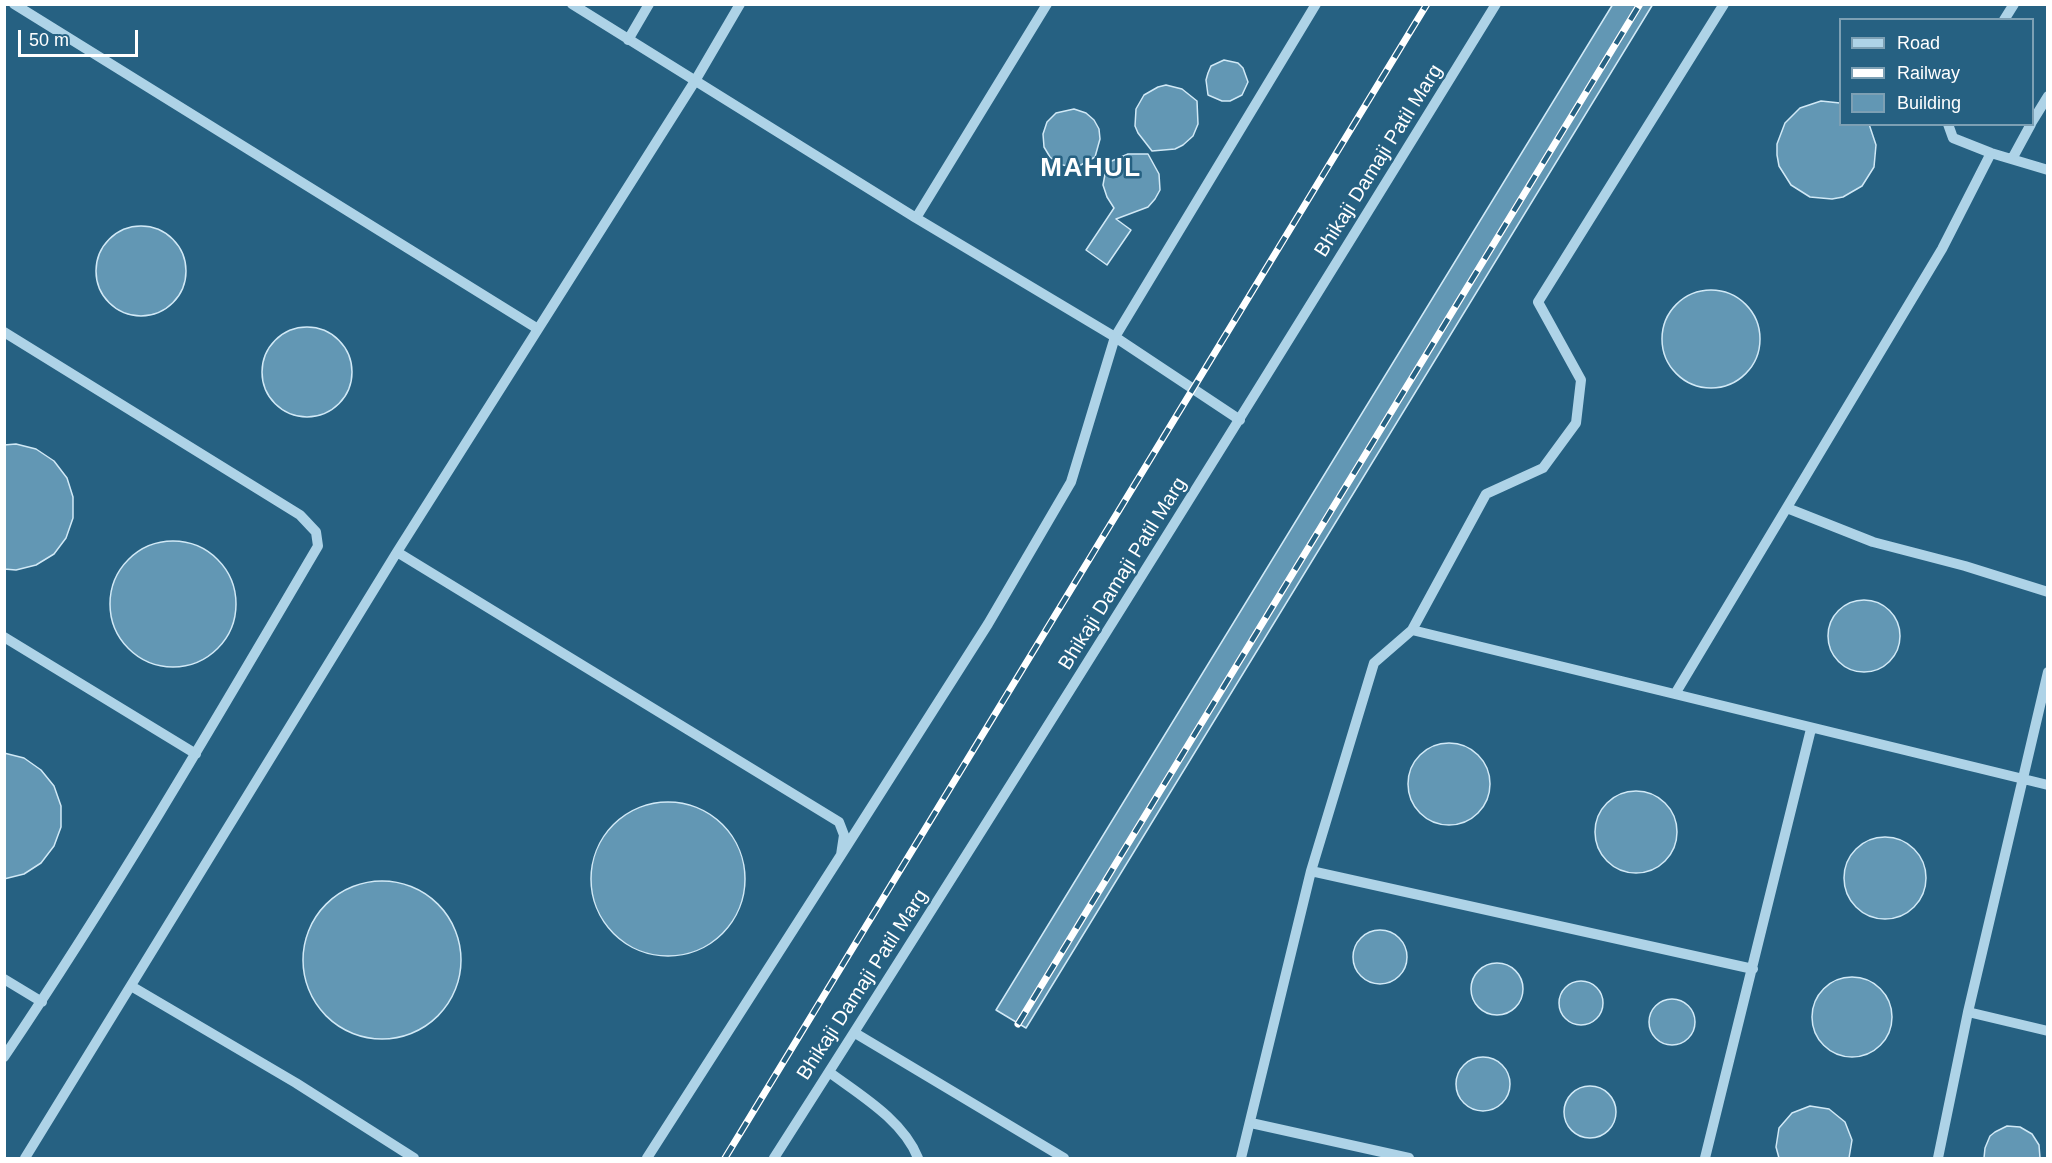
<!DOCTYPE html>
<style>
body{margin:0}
#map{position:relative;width:2052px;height:1163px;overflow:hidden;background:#266182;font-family:Arial,sans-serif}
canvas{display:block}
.frame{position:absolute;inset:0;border:6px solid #fff;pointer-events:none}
.legend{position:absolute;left:1839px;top:18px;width:195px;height:108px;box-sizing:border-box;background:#266182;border:2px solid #7da0b4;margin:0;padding:8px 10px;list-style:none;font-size:18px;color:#fff}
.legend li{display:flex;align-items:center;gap:12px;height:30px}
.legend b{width:30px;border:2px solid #7da0b4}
.scale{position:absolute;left:18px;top:30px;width:120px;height:27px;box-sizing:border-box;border:3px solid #fff;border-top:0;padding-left:8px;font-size:18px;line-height:21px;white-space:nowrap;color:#fff;-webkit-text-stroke:4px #266182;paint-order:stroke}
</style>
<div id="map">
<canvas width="2052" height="1163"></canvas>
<div class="frame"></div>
<ul class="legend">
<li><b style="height:8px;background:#aed3e7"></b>Road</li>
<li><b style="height:8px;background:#fff"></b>Railway</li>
<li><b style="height:16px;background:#6297b4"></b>Building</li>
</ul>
<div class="scale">50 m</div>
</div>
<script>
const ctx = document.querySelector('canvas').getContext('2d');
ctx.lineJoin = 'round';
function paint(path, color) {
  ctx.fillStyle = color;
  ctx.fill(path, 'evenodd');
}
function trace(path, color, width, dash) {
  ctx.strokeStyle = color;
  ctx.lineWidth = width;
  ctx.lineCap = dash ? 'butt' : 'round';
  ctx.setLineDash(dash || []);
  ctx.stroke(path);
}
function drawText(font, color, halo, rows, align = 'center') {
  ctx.font = font + ' Arial,sans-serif';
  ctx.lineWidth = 5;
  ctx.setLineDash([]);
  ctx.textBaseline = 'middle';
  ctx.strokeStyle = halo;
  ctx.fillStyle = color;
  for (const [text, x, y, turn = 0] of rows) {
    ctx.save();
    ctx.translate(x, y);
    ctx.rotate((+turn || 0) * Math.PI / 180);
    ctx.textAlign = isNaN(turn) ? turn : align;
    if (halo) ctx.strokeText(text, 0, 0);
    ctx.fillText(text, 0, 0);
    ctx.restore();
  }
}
const building = new Path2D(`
 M1613,4H1653L1026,1028L996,1010Z
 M1224,60L1238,63L1243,68L1248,82L1242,95L1230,101H1222L1208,95L1206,80L1208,73L1211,66Z
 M1166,85L1182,89L1197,101L1198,124L1193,136L1183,145L1175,149L1152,151L1138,133L1135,126L1136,109L1144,95L1158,87Z
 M1821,101L1840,103V124H1869L1876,145L1874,167L1862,186L1843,197L1832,199L1810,197L1791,185L1779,166L1777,155V144L1785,123L1800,108Z
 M1074,109L1086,113L1094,120L1099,129L1100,139L1095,157L1079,166H1068L1058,164L1050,157L1044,147L1043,134L1047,122L1056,113Z
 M1128,154H1148L1159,174L1160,190L1155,199L1148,207L1116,219L1131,230L1107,265L1086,250L1114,208L1107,197L1103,185L1107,163Z
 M96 271a45 45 0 1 1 90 0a45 45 0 1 1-90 0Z
 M1662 339a49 49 0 1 1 98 0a49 49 0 1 1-98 0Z
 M262 372a45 45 0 1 1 90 0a45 45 0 1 1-90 0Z
 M16,444L36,449L54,461L67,478L73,497V518L66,538L54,554L36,565L16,570L4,569V445Z
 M110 604a63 63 0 1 1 126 0a63 63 0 1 1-126 0Z
 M1828 636a36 36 0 1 1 72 0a36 36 0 1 1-72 0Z
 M1408 784a41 41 0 1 1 82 0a41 41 0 1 1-82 0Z
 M4,753L24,758L41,770L54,786L61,806V827L54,846L41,863L24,874L4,879Z
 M1595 832a41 41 0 1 1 82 0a41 41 0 1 1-82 0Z
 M591 879a77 77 0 1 1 154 0a77 77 0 1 1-154 0Z
 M1844 878a41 41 0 1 1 82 0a41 41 0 1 1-82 0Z
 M303 960a79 79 0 1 1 158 0a79 79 0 1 1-158 0Z
 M1353 957a27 27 0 1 1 54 0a27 27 0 1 1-54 0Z
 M1471 989a26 26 0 1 1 52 0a26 26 0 1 1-52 0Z
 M1812 1017a40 40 0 1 1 80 0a40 40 0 1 1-80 0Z
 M1559 1003a22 22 0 1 1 44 0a22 22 0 1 1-44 0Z
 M1649 1022a23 23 0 1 1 46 0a23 23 0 1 1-46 0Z
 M1456 1084a27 27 0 1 1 54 0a27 27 0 1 1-54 0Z
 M1564 1112a26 26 0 1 1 52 0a26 26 0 1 1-52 0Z
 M1810,1106L1829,1109L1845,1122L1852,1140L1849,1158H1779L1776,1147L1779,1128L1792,1113Z
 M2007,1126L2020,1127L2032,1134L2039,1145L2040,1158H1984L1985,1148L1990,1136L1995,1132Z`);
const minor = new Path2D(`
 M14,4L538,329
 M572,4L916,218L1047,4
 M2004,20L2014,4
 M628,40L649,4
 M2032,122L2048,96
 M1948,124L1953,138L1991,153L2048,170
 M2012,159L2031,124
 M916,218L1115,337L1240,420
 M4,332L300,515L316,532L318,546C217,718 116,891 4,1057
 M1787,508L1873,542L1965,566L2048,592
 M397,552L839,822L844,835L841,855L647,1158
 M1412,630L2048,785
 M4,637L196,754
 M1675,694L1942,249L1991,153
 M841,855L988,624L1071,482L1115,337L1316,4
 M1311,871L1753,969
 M4,979L42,1002
 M131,986L296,1083L414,1158
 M1968,1012L2048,1031
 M855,1033L1064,1158
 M829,1072C860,1095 903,1120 918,1158
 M1251,1123L1409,1158
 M25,1158L397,552L695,81L740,4
 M774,1158C1018,776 1258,391 1496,4
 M1241,1158L1311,871L1374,663L1412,630L1486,494L1543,468L1576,423L1581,380L1538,302L1724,4
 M1705,1158L1811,729
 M1938,1158L1968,1012L2048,672`);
const rail = new Path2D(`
 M1018,1024L1640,4
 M725,1158L1427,4`);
const streetNames = [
 ["Bhikaji Damaji Patil Marg",1379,161,-58],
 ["Bhikaji Damaji Patil Marg",1123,574,-58],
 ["Bhikaji Damaji Patil Marg",863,985,-57]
];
const districtNames = [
 ["MAHUL",1091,169]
];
paint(building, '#6297b4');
trace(building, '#d1e9f6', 1.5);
trace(minor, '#aed3e7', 10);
trace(rail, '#fff', 7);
trace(rail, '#266182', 4.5, [14]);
drawText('20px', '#fff', '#266182', streetNames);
ctx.letterSpacing = '1.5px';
drawText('bold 26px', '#fff', '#266182', districtNames);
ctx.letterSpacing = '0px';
</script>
